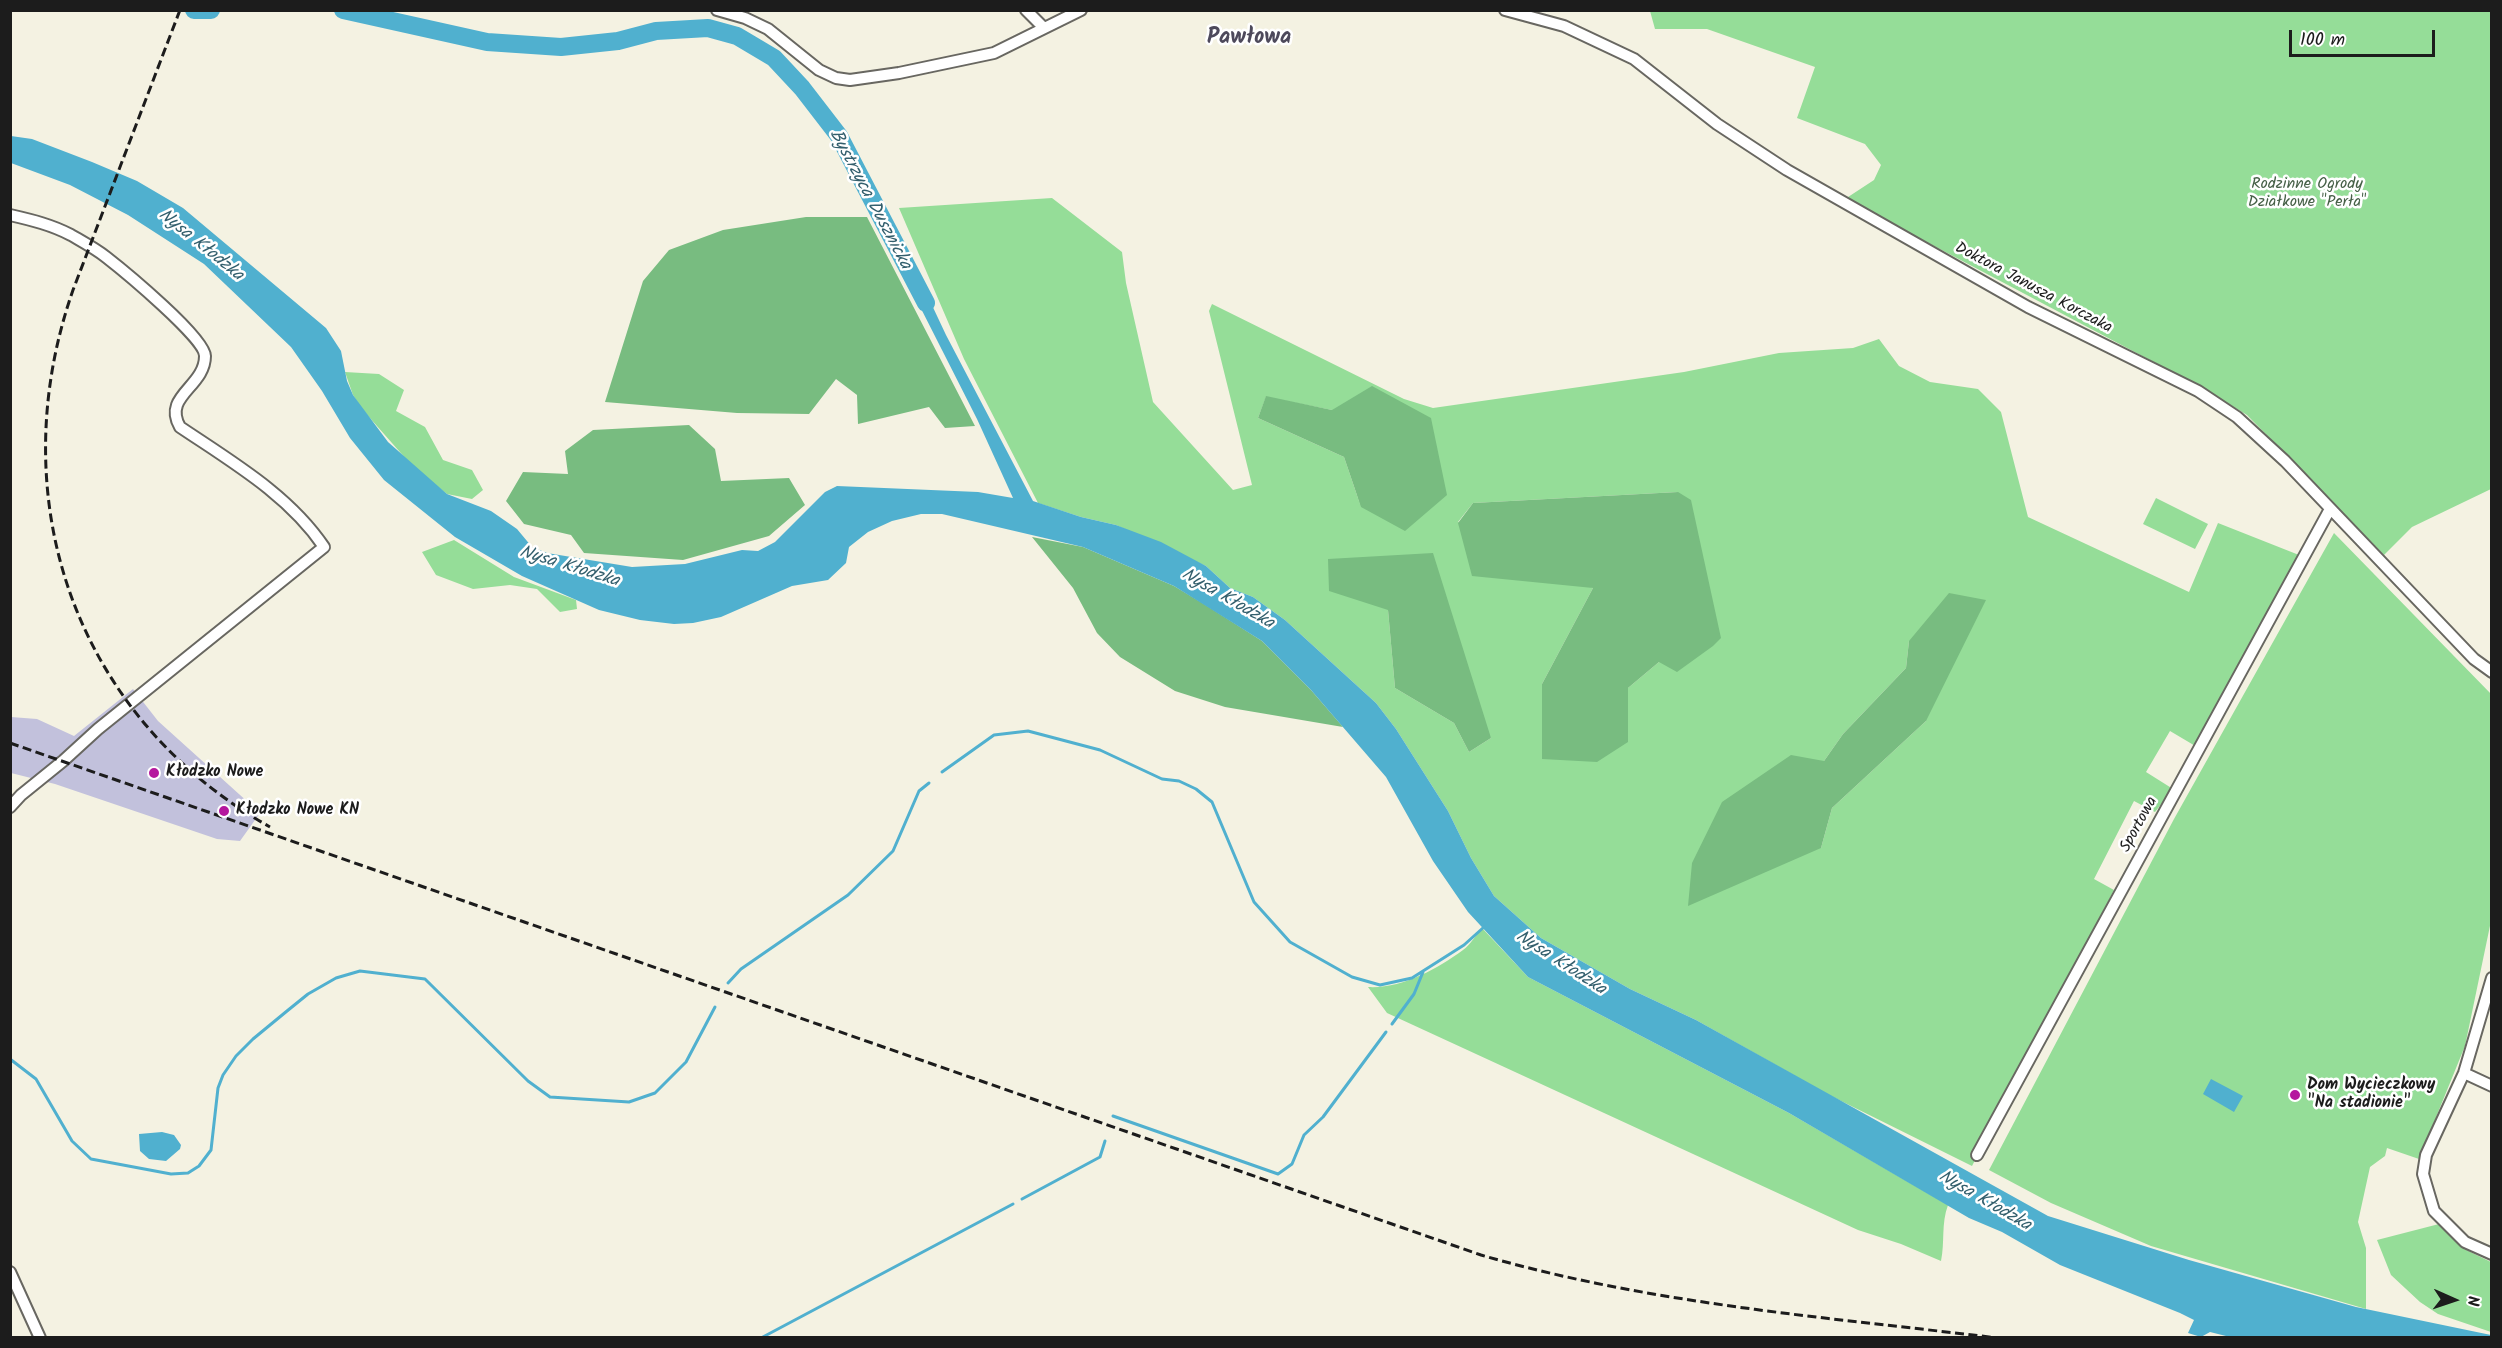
<!DOCTYPE html>
<meta charset="utf-8">
<style>
body{margin:0}
#map{position:relative;width:2502px;height:1348px;overflow:hidden;background:#f4f2e2;font-family:Kalam,sans-serif}
canvas{display:block}
.frame{position:absolute;inset:0;border:12px solid #1c1c1c;pointer-events:none}
.north{position:absolute;left:2424px;top:1270px;width:60px;height:60px;-webkit-text-stroke:4px #fff;paint-order:stroke;rotate:93deg;font-size:16px;font-weight:700;line-height:24px;text-align:center;color:#1c1c1c}
.north::after{content:'';display:block;margin:auto;width:21px;height:27px;background:#1c1c1c;clip-path:polygon(50% 0,100% 100%,50% 72%,0 100%)}
.scale{position:absolute;left:2289px;top:30px;width:146px;height:27px;box-sizing:border-box;border:3px solid #1c1c1c;border-top:0;padding-left:8px;font-size:18px;line-height:21px;white-space:nowrap;color:#1c1c1c;-webkit-text-stroke:4px #fff;paint-order:stroke}
</style>
<div id="map">
<canvas width="2502" height="1348"></canvas>
<div class="frame"></div>
<div class="north">N</div>
<div class="scale">100 m</div>
</div>
<script>
const ctx = document.querySelector('canvas').getContext('2d');
ctx.lineJoin = 'round';
function paint(path, color) {
  ctx.fillStyle = color;
  ctx.fill(path, 'evenodd');
}
function trace(path, color, width, dash) {
  ctx.strokeStyle = color;
  ctx.lineWidth = width;
  ctx.lineCap = dash ? 'butt' : 'round';
  ctx.setLineDash(dash || []);
  ctx.stroke(path);
}
function drawText(font, color, halo, rows, align = 'center') {
  ctx.font = font + ' Kalam,sans-serif';
  ctx.lineWidth = 5;
  ctx.setLineDash([]);
  ctx.textBaseline = 'middle';
  ctx.strokeStyle = halo;
  ctx.fillStyle = color;
  for (const [text, x, y, turn = 0] of rows) {
    ctx.save();
    ctx.translate(x, y);
    ctx.rotate((+turn || 0) * Math.PI / 180);
    ctx.textAlign = isNaN(turn) ? turn : align;
    if (halo) ctx.strokeText(text, 0, 0);
    ctx.fillText(text, 0, 0);
    ctx.restore();
  }
}
const industrial = new Path2D(`
 M133,689L158,721L260,813L240,841L217,839L55,784L11,773V717L37,719L74,736Z`);
const green = new Path2D(`
 M1650,11H2491V489L2412,527L2384,555L2247,415L2201,387L1845,199L1874,180L1881,165L1865,144L1797,118L1815,67L1707,29H1655Z
 M1052,198L1122,252L1126,283L1153,402L1233,490L1252,485L1209,311L1212,304L1404,399L1433,408L1684,372L1779,353L1853,348L1879,339L1899,366L1930,382L1978,389L2001,412L2028,517L2189,592L2218,523L2299,555L2197,747L2170,731L2146,772L2173,789L2155,812L2134,801L2094,879L2114,890L1972,1166L1829,1095L1696,1020L1630,989L1541,938L1494,896L1471,858L1448,811L1396,729L1376,703L1285,620L1253,597L1230,588L1206,566L1116,525L1081,517L1038,503L964,359L899,208ZM1266,397L1332,410L1361,507L1344,457L1258,418ZM1678,492L1659,662L1628,688L1542,684L1593,588L1458,522L1473,503ZM1388,610L1491,738L1469,752L1454,723L1395,688ZM1909,641L1926,721L1832,808L1821,848L1824,761L1843,734L1906,668Z
 M345,372L379,374L404,390L396,411L425,427L443,460L472,470L483,490L472,499L447,494L414,468L362,409L353,395Z
 M2156,498L2208,524L2195,549L2143,524Z
 M2334,533L2492,695L2491,921L2465,1046L2419,1159L2387,1148L2385,1156L2370,1167L2358,1222L2366,1248V1309L2151,1246L2051,1203L1989,1170L2174,819Z
 M454,540L514,577L576,600L577,609L560,612L537,589L510,585L473,589L436,575L422,552Z
 M1482,928L1528,977L1789,1113L1948,1205C1941,1224 1945,1242 1941,1261L1901,1244L1858,1230L1387,1013L1368,987C1401,989 1437,969 1463,950C1470,945 1476,935 1482,928Z
 M2439,1224L2462,1248L2491,1262V1332L2438,1314L2420,1302L2391,1275L2377,1240Z`);
const forest = new Path2D(`
 M806,217H867L975,426L945,428L929,407L858,424L857,395L836,379L809,414L737,413L605,402L643,281L669,250L723,230Z
 M1372,386L1431,418L1447,495L1405,531L1361,507L1344,457L1258,418L1266,396L1332,410Z
 M689,425L715,449L721,481L789,478L805,505L769,536L683,560L584,553L571,535L524,524L506,501L523,472L568,474L565,451L593,430Z
 M1678,492L1691,500L1721,638L1713,646L1677,672L1659,662L1628,688V742L1597,762L1542,759V684L1593,588L1472,576L1458,523L1473,503Z
 M1032,537L1083,547L1174,586L1204,604L1262,641L1311,690L1343,727L1225,707L1175,691L1120,657L1097,633L1073,588Z
 M1433,553L1491,738L1469,752L1454,723L1395,688L1388,610L1329,591L1328,559Z
 M1949,593L1986,600L1926,721L1832,808L1821,848L1688,906L1692,863L1722,802L1791,755L1824,761L1843,734L1906,668L1909,641Z`);
const water = new Path2D(`
 M11,136L32,139L92,162L137,181L183,208L326,328L341,351L347,381L353,395L388,442L447,494L491,511L517,529L532,547L547,553L632,567L685,564L742,550L758,551L775,542L825,492L837,486L978,492L1013,498L977,419L906,279L922,284L946,335L1033,501L1081,517L1116,525L1161,542L1206,566L1230,588L1253,597L1285,620L1376,703L1396,729L1448,811L1471,858L1494,896L1541,938L1630,989L1696,1020L2048,1216L2189,1260L2356,1307L2491,1335V1337L2234,1338L2210,1332L2201,1337L2188,1333L2194,1320L2180,1313L2060,1265L2002,1232L1969,1218L1789,1113L1528,977L1468,912L1433,861L1386,777L1311,690L1262,641L1174,586L1083,547L942,514H921L892,521L868,532L849,547L846,563L828,580L792,586L721,617L693,623L674,624L640,620L599,610L522,576L455,537L384,480L350,438L322,391L291,347L204,264L128,215L70,185L11,163Z
 M2211,1079L2243,1096L2234,1112L2203,1094Z
 M162,1132L174,1135L181,1145L180,1149L166,1161L149,1159L140,1151L139,1134Z`);
const stream = new Path2D(`
 M373,10L382,20
 M942,772L994,735L1028,731L1100,750L1162,779L1179,781L1196,789L1212,802L1254,902L1290,942L1352,977L1380,985L1412,978L1464,945L1484,927
 M728,983L741,969L848,895L893,851L919,791L929,783
 M1392,1024L1414,994L1423,972
 M10,1059L36,1079L72,1141L91,1159L171,1174L188,1173L199,1166L211,1150L218,1088L223,1075L236,1056L253,1039L287,1011L308,994L336,978L360,971L425,979L528,1081L550,1097L629,1102L655,1093L686,1062L715,1007
 M1113,1116L1278,1174L1292,1164L1304,1135L1323,1117L1386,1032
 M1022,1199L1100,1157L1105,1141
 M761,1338L1013,1204`);
const river = new Path2D(`
 M194,10H211
 M343,10L487,42L561,47L618,41L656,31L708,28L737,36L774,58L802,88L839,136L926,303`);
const minor = new Path2D(`
 M717,10L745,18L768,29L819,70L836,78L850,80L899,73L994,53L1081,10
 M1026,10L1044,28
 M1505,10L1564,26L1634,59L1717,124L1787,170L2028,307L2198,391L2237,417L2285,461L2474,659L2492,672
 M10,215C32,220 52,225 71,235C83,242 96,249 106,257C124,271 205,338 205,356C205,387 162,396 180,427C232,462 289,495 324,547L98,729L63,761L21,795L10,807
 M2492,978L2464,1073L2426,1155L2423,1174L2434,1211L2465,1242L2492,1254
 M2464,1073L2492,1086
 M1977,1155L2330,509
 M10,1272L40,1338`);
const rail = new Path2D(`
 M180,10L73,290C0,499 75,717 270,827
 M10,743L1481,1255C1649,1304 1825,1317 1998,1338`);
const markers = [
 [154,773,6,"#b5179e"],
 [224,811,6,"#b5179e"],
 [2295,1095,6,"#b5179e"]
];
const parkNames = [
 ["Rodzinne Ogrody",2307,185],
 ["Działkowe \"Perła\"",2307,203]
];
const streetNames = [
 ["Doktora Janusza Korczaka",2033,289,28],
 ["Sportowa",2140,825,-61]
];
const poiNames = [
 ["Kłodzko Nowe",166,773],
 ["Kłodzko Nowe KN",236,811],
 ["Dom Wycieczkowy",2307,1086],
 ["\"Na stadionie\"",2307,1104]
];
const waterNames = [
 ["Bystrzyca Dusznicka",869,200,62],
 ["Nysa Kłodzka",200,246,39],
 ["Nysa Kłodzka",569,568,17],
 ["Nysa Kłodzka",1227,600,30],
 ["Nysa Kłodzka",1560,964,33],
 ["Nysa Kłodzka",1984,1202,30]
];
const districtNames = [
 ["Pawłowa",1249,39]
];
paint(industrial, '#c2c1dc');
paint(green, '#95dd98');
paint(forest, '#78bc80');
paint(water, '#50b0cf');
trace(stream, '#50b0cf', 3);
trace(river, '#50b0cf', 18);
trace(minor, '#686761', 14);
trace(minor, '#fff', 10);
trace(rail, '#1c1c1c', 3, [9, 4.5]);
for (const [x, y, r, color] of markers) {
  const dot = new Path2D();
  dot.arc(x, y, r, 0, 2 * Math.PI);
  ctx.fillStyle = color;
  ctx.fill(dot);
  trace(dot, '#fff', 2);
}
drawText('16px', '#466047', '#fff', parkNames);
drawText('16px', '#1c1c1c', '#fff', streetNames);
drawText('bold 16px', '#1c1c1c', '#fff', poiNames, 'left');
drawText('italic 18px', '#335f6d', '#fff', waterNames);
drawText('bold 22px', '#4d495b', '#fff', districtNames);
</script>
